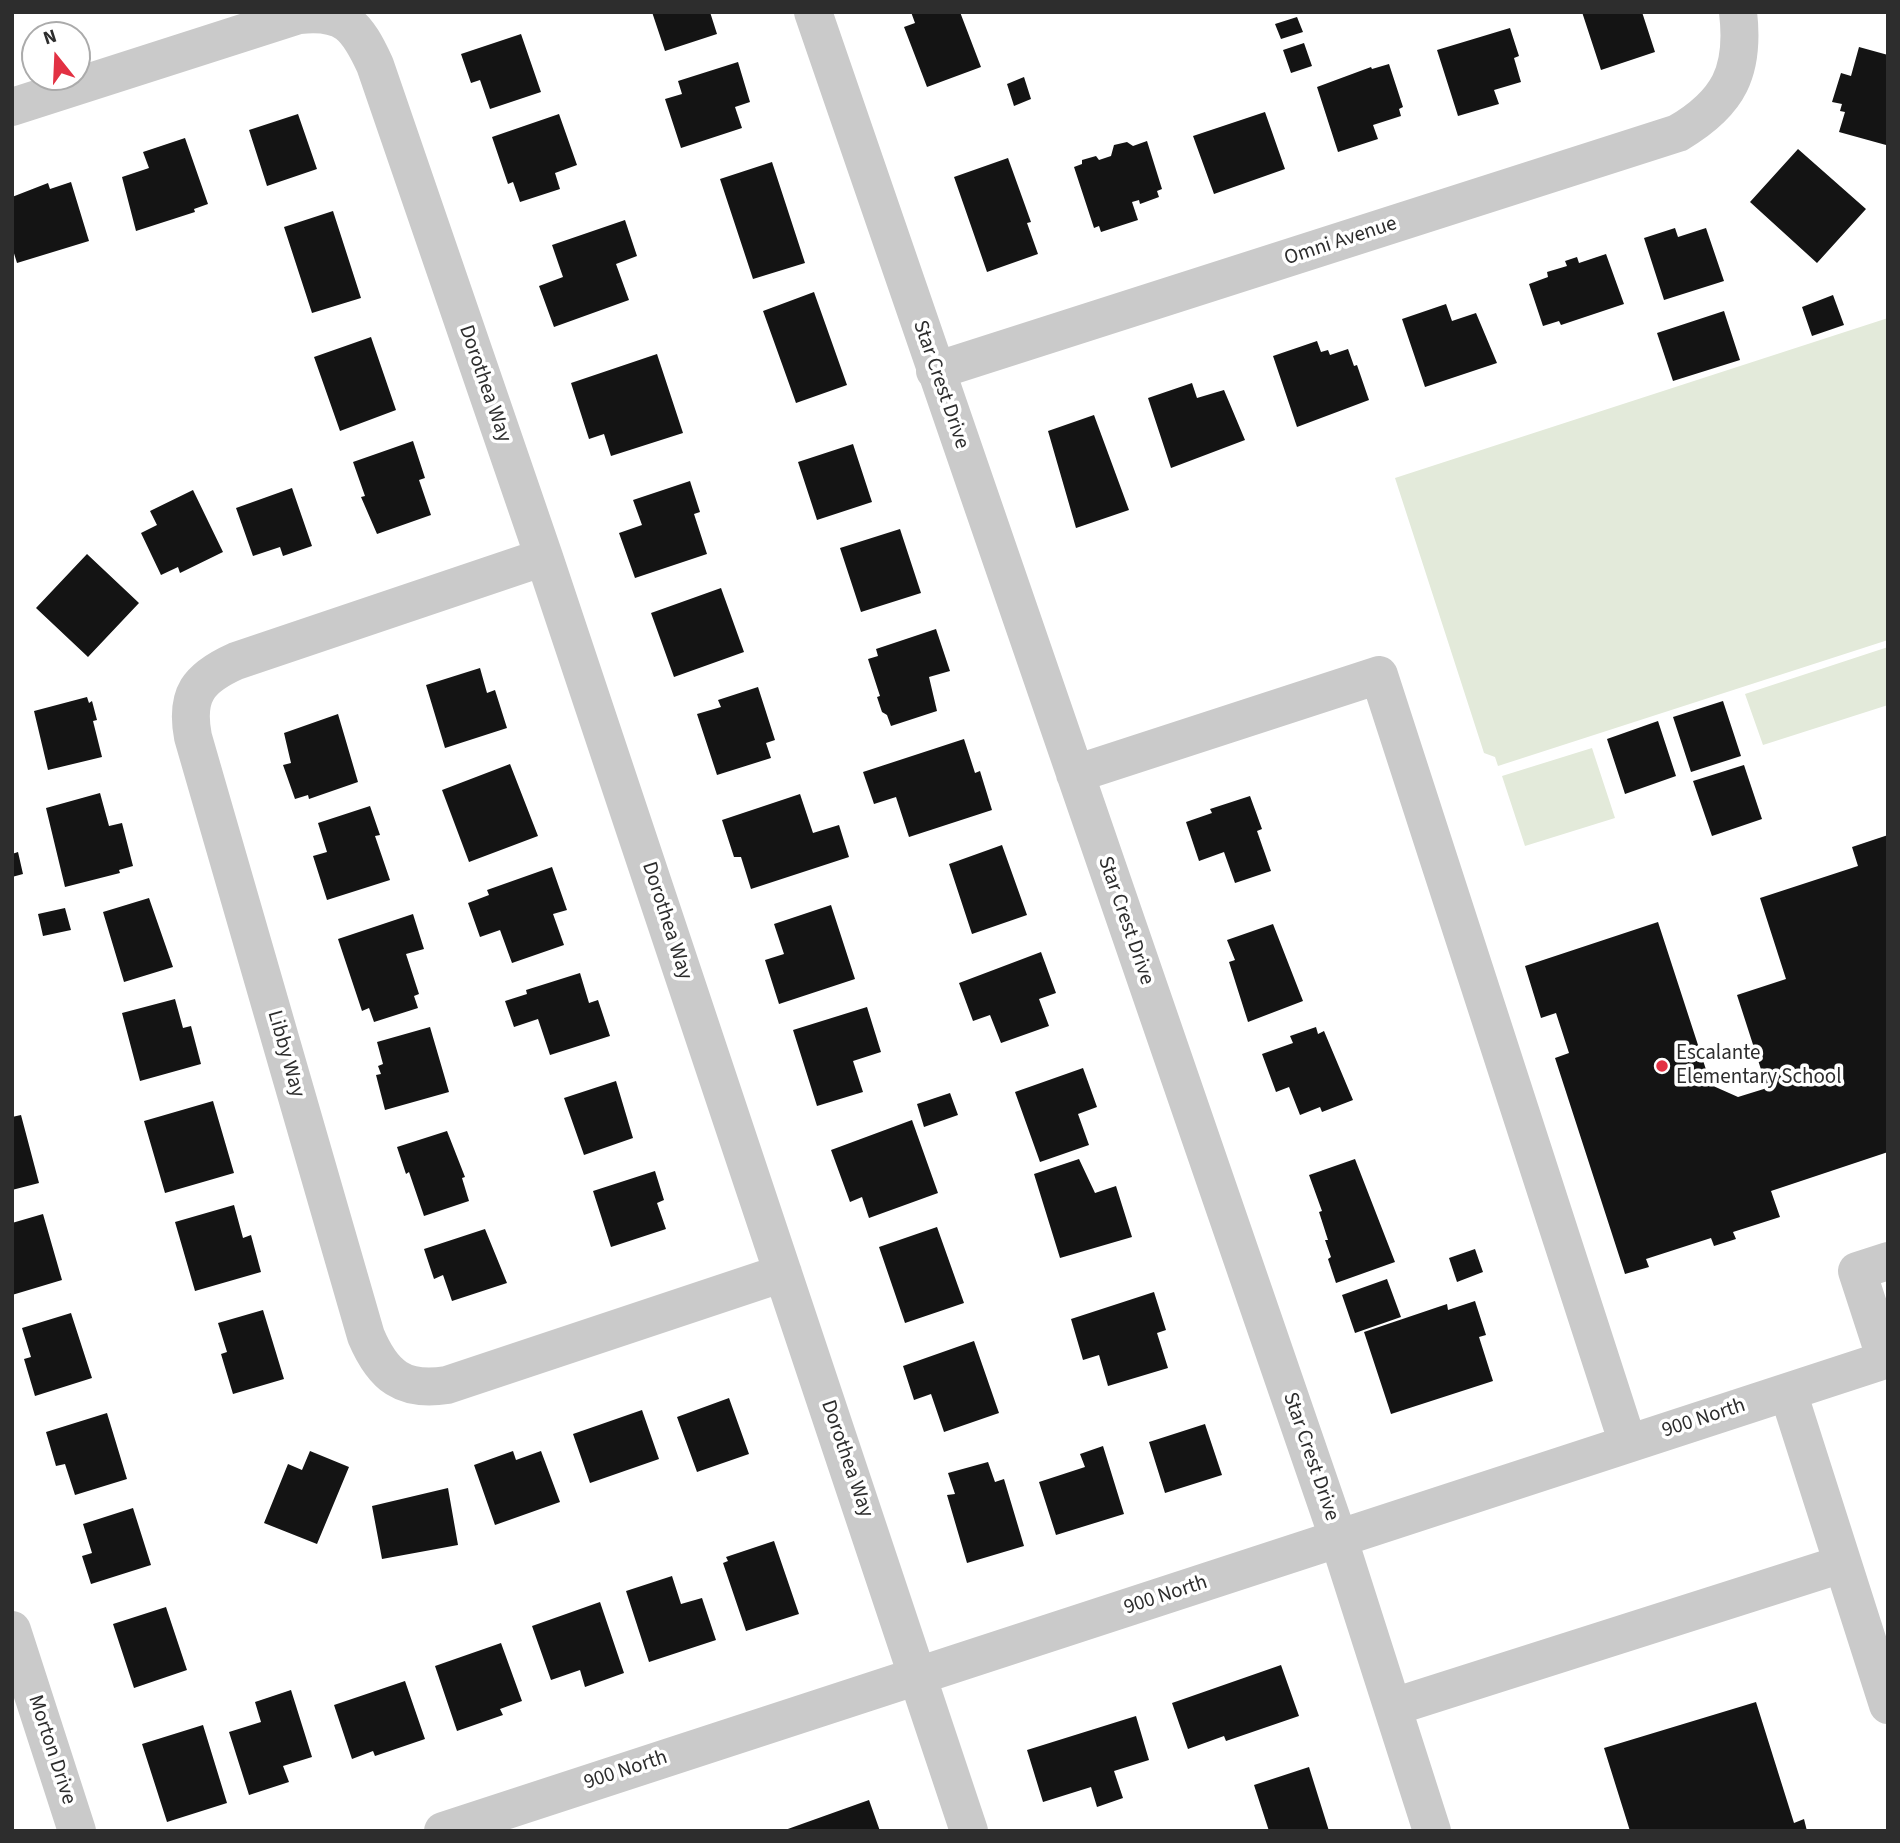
<!DOCTYPE html>
<style>
body{margin:0}
#map{position:relative;width:1900px;height:1843px;overflow:hidden;background:#fff;font-family:"Source Sans 3",sans-serif}
canvas{display:block}
.frame{position:absolute;inset:0;border:14px solid #2d2d2d;pointer-events:none}
.north{position:absolute;left:21px;top:21px;width:70px;height:70px;box-sizing:border-box;background:#fff;border:2px solid #ababab;border-radius:50%;rotate:342deg;font-size:19px;font-weight:700;line-height:28px;text-align:center;color:#2d2d2d}
.north::after{content:'';display:block;margin:auto;width:24px;height:32px;background:#e23143;clip-path:polygon(50% 0,100% 100%,50% 72%,0 100%)}
</style>
<div id="map">
<canvas width="1900" height="1843"></canvas>
<div class="frame"></div>
<div class="north">N</div>
</div>
<script>
const ctx = document.querySelector('canvas').getContext('2d');
ctx.lineJoin = 'round';
function paint(path, color) {
  ctx.fillStyle = color;
  ctx.fill(path, 'evenodd');
}
function trace(path, color, width, dash) {
  ctx.strokeStyle = color;
  ctx.lineWidth = width;
  ctx.lineCap = dash ? 'butt' : 'round';
  ctx.setLineDash(dash || []);
  ctx.stroke(path);
}
function drawText(font, color, halo, rows, align = 'center') {
  ctx.font = font + ' "Source Sans 3",sans-serif';
  ctx.lineWidth = 7;
  ctx.setLineDash([]);
  ctx.textBaseline = 'middle';
  ctx.strokeStyle = halo;
  ctx.fillStyle = color;
  for (const [text, x, y, turn = 0] of rows) {
    ctx.save();
    ctx.translate(x, y);
    ctx.rotate((+turn || 0) * Math.PI / 180);
    ctx.textAlign = isNaN(turn) ? turn : align;
    if (halo) ctx.strokeText(text, 0, 0);
    ctx.fillText(text, 0, 0);
    ctx.restore();
  }
}
const green = new Path2D(`
 M1888,318V640L1498,766L1495,757L1484,753L1395,478Z
 M1888,647V705L1763,745L1745,694Z
 M1592,748L1615,818L1525,846L1502,776Z`);
const building = new Path2D(`
 M652,12H710L717,34L665,51Z
 M911,12H960L981,67L927,87L904,27L915,23Z
 M1582,12H1642L1655,52L1601,70Z
 M1297,17L1303,32L1281,39L1275,24Z
 M1510,28L1519,56L1514,58L1521,82L1494,90L1499,104L1458,116L1437,50Z
 M521,34L541,92L490,109L480,80L471,83L461,54Z
 M1304,43L1312,66L1291,73L1283,50Z
 M1859,47L1888,55L1886,145L1839,132L1845,112L1840,111L1842,104L1832,102L1841,73L1851,76Z
 M738,62L750,102L735,107L742,128L681,148L665,99L682,94L678,81Z
 M1389,64L1403,107L1399,109L1401,116L1373,125L1378,139L1338,152L1317,87L1371,67L1372,69Z
 M1024,77L1031,99L1014,106L1007,84Z
 M1265,112L1285,169L1214,194L1193,136Z
 M298,114L317,169L267,186L249,130Z
 M559,114L577,165L555,173L560,189L520,202L513,182L508,184L492,137Z
 M185,138L208,204L194,209L195,212L136,231L122,177L149,168L143,152Z
 M1147,141L1162,189L1157,191L1159,197L1140,204L1139,200L1132,202L1138,220L1101,232L1099,226L1094,228L1074,167L1082,164V160L1096,156L1099,160L1111,156L1114,145L1127,142L1133,146Z
 M1798,149L1866,209L1817,263L1750,202Z
 M1008,158L1031,222L1027,223L1038,254L987,272L954,177Z
 M772,162L805,263L753,279L720,179Z
 M71,182L89,241L17,263L12,247V197L48,183L50,189Z
 M333,211L361,298L312,313L284,227Z
 M625,220L637,256L616,264L629,300L554,327L539,286L563,277L552,245Z
 M1675,228L1678,237L1706,228L1724,281L1664,300L1644,238Z
 M1606,254L1624,304L1561,325L1559,321L1543,326L1529,284L1548,277L1547,272L1567,266L1565,261L1577,257L1579,263Z
 M814,292L847,385L796,403L763,311Z
 M1833,295L1844,325L1812,336L1802,307Z
 M1446,304L1452,321L1476,313L1497,363L1425,387L1402,319Z
 M1724,311L1740,360L1673,381L1657,333Z
 M371,337L396,410L340,431L314,357Z
 M1317,341L1321,352L1328,350L1330,355L1348,349L1354,366L1357,365L1369,400L1297,427L1273,356Z
 M657,354L683,433L611,456L604,434L589,439L571,383Z
 M1192,383L1197,398L1224,390L1245,440L1171,468L1148,398Z
 M1094,415L1129,510L1076,528L1048,431Z
 M413,441L425,478L419,480L431,515L377,534L361,497L365,496L353,462Z
 M853,444L872,502L817,520L798,462Z
 M690,481L700,512L694,514L707,554L635,578L619,533L642,525L633,500Z
 M292,488L312,546L283,556L280,547L253,556L236,508Z
 M193,490L223,552L180,573L178,567L161,575L141,533L157,525L150,511Z
 M900,529L921,593L861,612L840,548Z
 M87,554L139,603L88,657L36,608Z
 M721,588L744,652L674,677L651,613Z
 M936,629L950,671L929,677L937,711L891,726L887,715L882,712L877,697L880,696L868,659L878,656L876,649Z
 M480,668L487,693L495,690L507,728L445,748L426,685Z
 M758,687L775,740L766,743L771,758L717,775L697,714L721,707L718,700Z
 M87,697L89,703L92,701L97,720L93,721L102,757L48,770L34,711Z
 M1723,701L1741,756L1691,772L1673,717Z
 M338,714L358,782L309,799L308,795L295,799L283,765L291,763L284,733Z
 M1658,721L1676,776L1625,794L1607,739Z
 M964,739L975,773L980,771L992,810L909,837L896,797L874,804L863,772Z
 M510,764L538,836L469,862L442,790Z
 M1744,765L1762,819L1712,836L1693,781Z
 M100,793L109,826L122,823L133,866L119,870L120,873L65,887L46,808Z
 M800,794L813,833L839,825L849,857L751,889L741,857H734L722,820Z
 M1250,796L1262,829L1257,831L1271,871L1235,883L1224,852L1199,861L1186,822L1212,813L1210,809Z
 M370,806L380,835L375,836L390,880L327,900L313,856L327,852L318,823Z
 M1888,835V1152L1771,1191L1780,1217L1733,1232L1736,1239L1714,1246L1711,1238L1646,1259L1649,1267L1625,1274L1555,1058L1569,1053L1556,1013L1541,1018L1525,966L1658,922L1711,1085L1738,1097L1767,1088L1737,995L1786,979L1760,898L1858,866L1852,847Z
 M1002,845L1027,915L972,934L949,864Z
 M18,852L23,874L12,877V854Z
 M552,867L567,910L553,914L564,945L512,963L500,930L480,937L468,903L489,895L487,890Z
 M149,898L173,967L124,982L103,912Z
 M831,905L855,979L779,1004L765,960L784,954L774,924Z
 M65,908L71,930L43,936L38,914Z
 M413,914L424,949L406,954L419,994L414,996L418,1008L374,1022L369,1008L362,1011L338,939Z
 M1273,924L1303,1001L1248,1022L1229,962L1235,960L1227,940Z
 M1041,952L1056,993L1039,999L1049,1026L1001,1043L990,1015L973,1021L959,983Z
 M580,973L589,1003L598,1000L610,1036L550,1055L538,1019L514,1027L505,1001L527,994L526,990Z
 M175,999L183,1028L191,1026L201,1064L140,1081L122,1013Z
 M867,1007L881,1052L853,1061L863,1092L817,1106L793,1030Z
 M430,1027L449,1092L385,1110L376,1075L381,1074L378,1066L383,1064L377,1042Z
 M1316,1027L1318,1034L1324,1031L1353,1100L1322,1112L1320,1107L1300,1115L1289,1087L1276,1092L1262,1054L1293,1043L1290,1036Z
 M1083,1068L1097,1107L1078,1114L1089,1145L1040,1162L1015,1092Z
 M616,1081L633,1138L584,1155L564,1098Z
 M950,1093L958,1115L924,1127L917,1104Z
 M213,1101L234,1173L165,1193L144,1121Z
 M21,1115L39,1183L12,1190V1117Z
 M912,1120L938,1193L869,1218L862,1197L850,1202L831,1150Z
 M447,1131L465,1177L462,1178L469,1201L424,1216L409,1172L406,1174L397,1147Z
 M1079,1159L1095,1193L1116,1186L1132,1237L1060,1258L1034,1174Z
 M1355,1159L1395,1262L1336,1283L1328,1259L1331,1257L1325,1240H1328L1319,1212L1322,1211L1309,1175Z
 M655,1171L664,1200L657,1203L666,1229L611,1247L593,1191Z
 M234,1205L243,1238L251,1235L261,1272L195,1291L175,1222Z
 M43,1214L62,1280L12,1295V1223Z
 M937,1227L964,1303L905,1323L879,1247Z
 M485,1229L507,1283L452,1301L443,1275L434,1279L424,1249Z
 M1475,1249L1483,1272L1457,1282L1449,1258Z
 M1387,1279L1401,1317L1355,1333L1342,1295Z
 M1154,1292L1166,1330L1157,1333L1168,1368L1108,1386L1099,1355L1083,1360L1071,1319Z
 M1475,1301L1486,1335L1479,1337L1493,1381L1391,1414L1364,1332L1447,1304L1448,1310Z
 M263,1310L284,1379L233,1394L221,1354L227,1352L218,1323Z
 M71,1313L92,1378L35,1396L24,1359L31,1357L22,1328Z
 M974,1341L999,1413L944,1432L931,1394L914,1400L903,1366Z
 M729,1398L749,1454L697,1472L677,1417Z
 M642,1410L659,1459L590,1483L573,1434Z
 M107,1413L127,1479L75,1495L65,1464L56,1466L46,1432Z
 M1205,1424L1222,1475L1165,1493L1149,1442Z
 M1103,1446L1124,1514L1056,1535L1039,1482L1085,1467L1080,1454Z
 M310,1451L349,1467L317,1544L264,1523L288,1464L302,1470Z
 M513,1451L516,1460L541,1451L560,1502L495,1525L474,1465Z
 M988,1462L995,1482L1004,1479L1024,1546L967,1563L947,1495L955,1494L948,1473Z
 M448,1488L458,1545L382,1559L372,1506Z
 M133,1508L151,1565L91,1584L82,1556L92,1553L83,1524Z
 M774,1541L799,1614L746,1631L723,1563L728,1561L726,1557Z
 M672,1576L681,1604L702,1598L716,1640L649,1662L626,1591Z
 M600,1602L624,1673L585,1687L580,1670L551,1680L532,1626Z
 M166,1607L187,1670L134,1688L113,1624Z
 M501,1643L522,1701L500,1709L503,1715L457,1731L435,1666Z
 M1281,1665L1299,1716L1226,1741L1224,1736L1188,1749L1172,1703Z
 M405,1681L425,1739L375,1756L373,1751L352,1759L334,1705Z
 M291,1690L312,1757L283,1766L289,1782L249,1795L229,1732L261,1722L255,1702Z
 M1756,1702L1794,1823L1804,1819L1807,1831H1630L1604,1748Z
 M1136,1716L1149,1760L1114,1771L1123,1798L1097,1807L1091,1787L1043,1802L1027,1750Z
 M203,1725L227,1803L167,1822L142,1744Z
 M1309,1767L1329,1831H1269L1254,1785Z
 M869,1800L880,1831H785V1830Z`);
const minor = new Path2D(`
 M813,12L1339,1540L1432,1831
 M12,107L299,15C345,10 357,26 375,65L544,557L969,1831
 M935,371L1678,133C1729,103 1745,71 1738,12
 M544,557L236,661C198,678 185,695 193,737L366,1336C383,1376 403,1392 447,1385L783,1273
 M1075,774L1379,675L1628,1444
 M1886,1360L1857,1271L1888,1261
 M1788,1392L1888,1705
 M12,1630L77,1831
 M1393,1707L1842,1564
 M443,1831L1888,1359`);
const markers = [
 [1662,1066,7,"#e23143"]
];
const streetNames = [
 ["Omni Avenue",1341,242,-18],
 ["Dorothea Way",484,384,71],
 ["Star Crest Drive",940,385,71],
 ["Dorothea Way",666,921,72],
 ["Star Crest Drive",1125,921,71],
 ["Libby Way",285,1054,74],
 ["900 North",1704,1419,-18],
 ["Star Crest Drive",1310,1457,71],
 ["Dorothea Way",846,1459,71],
 ["900 North",1166,1596,-18],
 ["Morton Drive",51,1750,72],
 ["900 North",626,1771,-18]
];
const poiNames = [
 ["Escalante",1676,1054],
 ["Elementary School",1676,1078]
];
paint(green, '#e3eada');
paint(building, '#141414');
trace(minor, '#cacaca', 38);
for (const [x, y, r, color] of markers) {
  const dot = new Path2D();
  dot.arc(x, y, r, 0, 2 * Math.PI);
  ctx.fillStyle = color;
  ctx.fill(dot);
  trace(dot, '#fff', 2.5);
}
drawText('21px', '#2d2d2d', '#fff', streetNames);
drawText('21px', '#2d2d2d', '#fff', poiNames, 'left');
</script>
